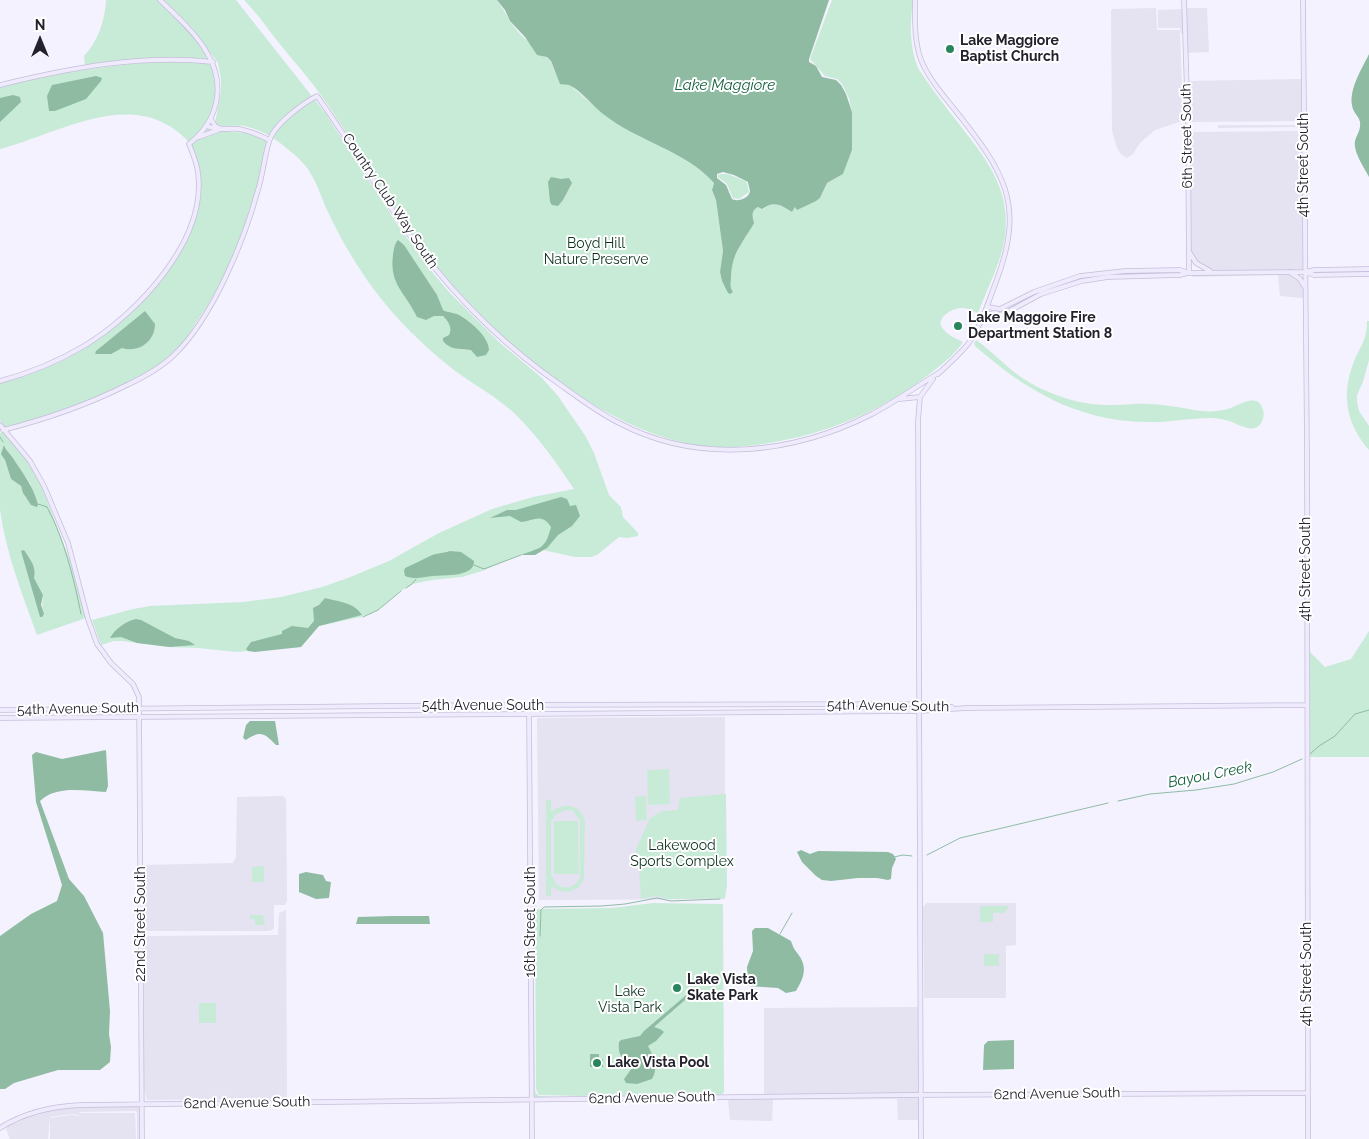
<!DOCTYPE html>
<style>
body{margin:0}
#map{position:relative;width:1369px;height:1139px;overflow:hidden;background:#f4f2fe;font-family:Raleway,sans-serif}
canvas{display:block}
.north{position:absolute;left:15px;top:15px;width:50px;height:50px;-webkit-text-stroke:4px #fff;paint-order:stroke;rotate:0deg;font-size:14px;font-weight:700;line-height:20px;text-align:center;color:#23212c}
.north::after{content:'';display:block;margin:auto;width:18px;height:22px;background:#23212c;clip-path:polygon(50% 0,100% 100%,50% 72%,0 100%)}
</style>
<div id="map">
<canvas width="1369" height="1139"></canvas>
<div class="north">N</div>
</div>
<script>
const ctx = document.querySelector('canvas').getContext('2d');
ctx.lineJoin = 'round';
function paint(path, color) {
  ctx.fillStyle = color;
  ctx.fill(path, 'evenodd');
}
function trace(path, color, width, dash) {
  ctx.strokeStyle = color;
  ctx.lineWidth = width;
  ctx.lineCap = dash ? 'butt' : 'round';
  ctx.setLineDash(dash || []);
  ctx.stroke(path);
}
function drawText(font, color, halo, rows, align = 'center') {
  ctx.font = font + ' Raleway,sans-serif';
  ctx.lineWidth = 4;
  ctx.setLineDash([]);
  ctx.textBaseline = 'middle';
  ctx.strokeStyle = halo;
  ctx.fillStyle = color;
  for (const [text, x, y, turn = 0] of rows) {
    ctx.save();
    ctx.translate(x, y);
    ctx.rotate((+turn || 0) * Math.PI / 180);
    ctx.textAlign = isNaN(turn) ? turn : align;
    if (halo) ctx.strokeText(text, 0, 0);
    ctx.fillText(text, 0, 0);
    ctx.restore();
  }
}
const built = new Path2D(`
 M1156,8L1157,30H1180L1183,118L1182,121L1155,130L1140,143L1132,155L1126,158L1120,153L1117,148L1112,131L1111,10L1113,9Z
 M1186,8H1207L1209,52L1187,53Z
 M1183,9V33H1181L1180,28H1158V10Z
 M1302,79V121L1189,122L1188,81Z
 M1218,125H1302V127L1218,128Z
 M1302,131L1303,270L1213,271L1202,266L1197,262L1190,248L1189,132Z
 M1191,274H1289L1296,278L1301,284L1303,289V298L1280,296L1278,275L1192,277Z
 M725,717V899L539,900L537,718Z
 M283,796L286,799L287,900L285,905H274V928L272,930L269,931H148L144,929L143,865L233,863L236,857L237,797Z
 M927,903H1016V945L1006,946V998H924L923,907Z
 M286,910L287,1099L147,1100L144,1089V938L149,936L278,935L279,913Z
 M919,1007L920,1093L764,1095V1008Z
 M920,1097V1120H898L897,1099L773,1100L772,1121L730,1120L728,1099Z
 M89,1107H140V1139H137V1113L135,1111L80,1112L78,1115L72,1114L50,1117L48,1139H10L6,1129L7,1126L35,1114L54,1109Z
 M79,1113H135L136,1139H50V1118L71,1115L79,1116Z`);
const green = new Path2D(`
 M106,0H157L190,32L209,59C167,56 127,59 85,66L84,56C98,41 105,21 106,0Z
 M164,0H236L326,114L399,227L433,273L450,293L499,342L542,378L558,396L586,437L594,453L609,495L621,507L623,517L638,533V536L627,538L619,537L597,555L591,557H575L543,550L535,555H521L512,558L482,571L462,577L432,580L412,584L399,592L378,610L361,617L319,626L301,647L236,652L198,648L167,647L122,641H114L101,645L92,620L133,609L150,606L243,602L281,597L322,587L348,578L389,561L439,533L492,509L533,497L574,489C556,462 537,435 513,412C495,396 473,384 454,370C423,346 395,318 372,287C355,263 340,238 328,212C318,190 315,173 296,156C281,143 265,130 244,126C235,125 222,128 215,123L221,92V80L218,63L193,29Z
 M244,0H497C502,7 506,14 510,21C518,34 532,45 543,56C553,58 551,66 556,73C559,78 566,81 570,85C581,94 591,104 602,113C636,141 684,150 714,183L712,190L716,200L723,251L720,272L722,281L728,292H733L730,288L731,266L742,240L747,235L753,210L758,207L763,209C774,200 781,205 792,212L795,207L820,198L827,183L843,174L852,150V112L849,98L842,84L837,79L825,76L810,59L832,0H913C910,24 909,45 918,68C931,88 945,106 959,124C987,160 1011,189 1005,237C1001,263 987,289 978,313C973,311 968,308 963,308C953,307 934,318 943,329C948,335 957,339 963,342C956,353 946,361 936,369C899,399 857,421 810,434C777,443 738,450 702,446C593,431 475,322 413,235C383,194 358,150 330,108C316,87 299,67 283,48C270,32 258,14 244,0Z
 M178,61L211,62C224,90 212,123 189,142C135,84 61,133 0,149V87C59,72 118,63 178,61Z
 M209,126L219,131L247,133L267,141C264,157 262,173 257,189C244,236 224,283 196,323C189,334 183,345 173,354C165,361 155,367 145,373C101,399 53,415 4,428L0,420V383C30,376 62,363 88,346C150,305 225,225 191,145L201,136Z
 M721,174H728L745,181L747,183L749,192L739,199L733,198L727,184L718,177V175Z
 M1367,321H1369V360L1363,382L1357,395V402L1359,411L1369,426V450C1347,425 1341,396 1353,364C1360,346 1367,341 1367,321Z
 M976,340C984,345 992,353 999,359C1012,371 1026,382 1042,389C1065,400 1090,406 1115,405C1125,405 1135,403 1146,404C1162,404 1178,407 1194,410C1205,412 1217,412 1228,409C1238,406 1258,391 1263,410C1264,413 1264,418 1262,421C1256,436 1239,424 1229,421C1223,419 1216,418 1210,418C1189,418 1168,423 1146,422C1077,421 1025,390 975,346L974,343Z
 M3,432L30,463L38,477L74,571L86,618L37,635C22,594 6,553 0,510C0,487 0,457 0,433ZM4,445L7,451L12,456L31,485L26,499L21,486L11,479L5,460ZM24,550C30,559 37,567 34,578L43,595L42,610Z
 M1369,631V757H1308L1309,651L1325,667L1351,659Z
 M669,769L670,804L648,805L647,770Z
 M726,794L727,886L725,898L670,899L655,896L641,899L639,868L637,864L636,849L650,818L662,811L678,810L680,798Z
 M646,796L647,820L636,821L635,797Z
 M546,800H551V812C564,801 582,805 585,822L584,879L578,888L568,892L560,891L551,886V896H546ZM566,810L573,811L580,821V877C576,887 567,890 557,885L551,874V822L556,814Z
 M554,821H578L579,874H554Z
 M264,866V882H252V867Z
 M532,900L537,907L533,909L535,1092L539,1096L569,1098H533Z
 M653,903L722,904L723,905L724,1092L722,1094L717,1095L582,1096L539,1095L536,1089L535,909L612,908Z
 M980,906H1008V909L1004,913H993V922H980Z
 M250,915H263L265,925H255V919H250Z
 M984,954H999V966H984Z
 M199,1003H216V1023H199Z`);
const water = new Path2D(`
 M497,0H829L809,59V62L816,66L822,77L836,80L841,85L846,94L852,112V150L843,174L827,183L820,198L816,201L797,210L795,207L792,212C781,205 774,200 762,209L758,207C751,211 752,215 754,223C743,243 732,252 731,277C731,283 729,286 733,292L730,294L728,293L722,281L720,272L723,251L716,200L712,190L714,183C686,151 637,141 603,114C594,107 581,91 571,86C569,84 563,85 560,84L551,61L547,57L537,55L525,37L510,21L505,10ZM723,172L734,175L748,182C748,183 750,190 750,191C749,199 737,202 732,199L726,185L717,178V174Z
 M1369,54V177C1364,167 1353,152 1355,141C1357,134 1361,130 1360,122C1359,117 1355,114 1353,109C1347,91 1362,69 1369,54Z
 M96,76L102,78L101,81L86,99L55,111H49L47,96L52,85Z
 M13,95L20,97L21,102L0,122V98Z
 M551,177L561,179L569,178L572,183L563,200L558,206L552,205L550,202L548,182Z
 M398,240L404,245L437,295L443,310C448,313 453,312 459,315C470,321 489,337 489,350L486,355L477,357L471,350C460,348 451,351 443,341V338L449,335C453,328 448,321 443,316H434L426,320L417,317C406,293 389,285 393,255C394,249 394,245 398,240Z
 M145,311L155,324C155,342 138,353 122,348L111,354H95L96,351Z
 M4,445C6,451 10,453 13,458C23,473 34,488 38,505L37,507L31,505L23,493L21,486L11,479L5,460L1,454Z
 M561,497L567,499L570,506L576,505L580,516L572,526L558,535L547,548L535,555H521C541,547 545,550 551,527C542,512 533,521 521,522L510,516L490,518L507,510H516Z
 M24,550C30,559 37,567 34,578L43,595L41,605L44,614L42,617H40L21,551Z
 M450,551L461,552L474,561C475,577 444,575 433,576C423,577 415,580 405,576L404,571L405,568C414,564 422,560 430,556C436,553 444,553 450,551Z
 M325,598C339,602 354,602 362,615L319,626L301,647L255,652L248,651L246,649L251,642L282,634V631L292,626L308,628L314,621L313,608L319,605Z
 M136,619L141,620L175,638L189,641L195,645L170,647L137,643L121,637L110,638C115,629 126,621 136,619Z
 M250,721H275L279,745H276C264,733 261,730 246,740L243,738L246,725Z
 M106,750L108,786L106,792C84,791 57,785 40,801L69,879L84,896L103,933L110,1011L109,1034L111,1047L110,1062L100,1070H58L14,1083L5,1089H0V936L31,914L57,901L62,885L36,802L32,755L36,752L62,759Z
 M801,850L810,854L818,851L888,852L893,854L896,859L892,868L891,879L888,880L877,878H858L831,881L822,880L816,876L802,862L797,852Z
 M306,872L323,875L326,881L331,882L329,898L316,899L299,892V874Z
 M393,916H429L430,924H356L358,917Z
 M755,928H768L791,941C793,947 794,949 798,954C808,967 804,978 796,991L786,993L778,988L748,986L747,967L753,951L752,931Z
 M691,991L693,993L654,1027L660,1029L664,1032L656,1041L648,1046C653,1055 659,1068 652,1079L637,1084L626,1083L624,1079L632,1068C625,1058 617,1058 619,1042L621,1040L640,1036L644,1031Z
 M1014,1040V1069L983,1070L984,1045L988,1041Z
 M590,1054H599V1059H603V1067H590Z`);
const stream = new Path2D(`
 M0,437L3,442
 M38,504L47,507C64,538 74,579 81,614
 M474,565L484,569L521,555
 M406,588L412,584L416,579
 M363,617L378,610L401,591
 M1310,754L1319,746L1335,736L1355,714L1369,710
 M1118,801L1150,794L1196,790L1234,784L1273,772L1302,759
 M927,855L960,838L1108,803
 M894,857L903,855L912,856
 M780,934L792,913
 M540,936L541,910L544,907L602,906L625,904L657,898L671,901L720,899`);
const secondary = new Path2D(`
 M915,0C915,21 914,40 921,60C929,79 942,94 955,110C1004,172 1026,203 996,282C988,303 981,326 968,344C959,355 949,364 938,374
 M1184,0L1188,124L1189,273
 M1303,0L1307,452L1308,1139
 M0,85C69,68 142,54 213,62
 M211,119L215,126L222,129
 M207,126C217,131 227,128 239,129C249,131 260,135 269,140
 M199,137L218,130
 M1190,253L1196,263L1210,271
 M1290,272L1300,279L1304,286
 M1305,272L1314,275L1369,274
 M987,307L1000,309L1034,292L1080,276L1125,271L1180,270L1189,273L1305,272L1314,270L1369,269
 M985,313L995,315L1004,314L1041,294L1082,281L1108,277L1180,275L1187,273
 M0,381C30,373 57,362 84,346C137,314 207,241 198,173C197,163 193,154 189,144C203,133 212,121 216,103C226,59 188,27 160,0
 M900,399L920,397
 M0,425L30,461L44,486L68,543L88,619L97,644L111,663L133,684L139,697L142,1139
 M3,430C47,419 87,405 127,385C144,377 162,367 175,354C213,317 244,241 258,190C263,174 264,158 269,142C273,125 302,104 317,96C353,145 382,199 419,248C459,301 507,348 562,386C580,399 599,413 619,423C699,465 793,454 872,414C895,402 917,386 940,372
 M529,705L532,1139
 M0,710L485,705L919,704L952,707
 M0,718L919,711L967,708L1306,705
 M0,1128C25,1112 52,1106 82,1105L907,1095L1308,1093
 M921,1139L918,421L920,397L933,379`);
const markers = [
 [950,49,5,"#28855c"],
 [958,326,5,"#28855c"],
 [677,988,5,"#28855c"],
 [597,1063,5,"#28855c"]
];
const poiNames = [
 ["Lake Maggiore",960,41],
 ["Baptist Church",960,57],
 ["Lake Maggoire Fire",968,318],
 ["Department Station 8",968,334],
 ["Lake Vista",687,980],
 ["Skate Park",687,996],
 ["Lake Vista Pool",607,1063]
];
const streetNames = [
 ["6th Street South",1187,136,-91],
 ["4th Street South",1304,165,-90],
 ["Country Club Way South",390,201,56],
 ["4th Street South",1306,569,-90],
 ["54th Avenue South",483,706],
 ["54th Avenue South",888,706,1],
 ["54th Avenue South",78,709,-1],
 ["16th Street South",531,922,-90],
 ["22nd Street South",141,924,-90],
 ["4th Street South",1307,974,-90],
 ["62nd Avenue South",1057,1094,-1],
 ["62nd Avenue South",652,1098,-1],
 ["62nd Avenue South",247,1103,-1]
];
const parkNames = [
 ["Boyd Hill",596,244],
 ["Nature Preserve",596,260],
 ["Lakewood",682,846],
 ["Sports Complex",682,862],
 ["Lake",630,992],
 ["Vista Park",630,1008]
];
const waterNames = [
 ["Lake Maggiore",725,85],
 ["Bayou Creek",1210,775,-11]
];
paint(built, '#e5e2f1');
paint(green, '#c8ebd7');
paint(water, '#8fbba3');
trace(stream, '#8fbba3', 1);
trace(secondary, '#c4beda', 5.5);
trace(secondary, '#efebfd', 4);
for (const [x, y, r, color] of markers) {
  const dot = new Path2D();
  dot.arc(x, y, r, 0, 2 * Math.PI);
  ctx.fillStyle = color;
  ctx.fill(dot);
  trace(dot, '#fff', 2);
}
drawText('bold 14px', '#23212c', '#fff', poiNames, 'left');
drawText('14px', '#23212c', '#fff', streetNames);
drawText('14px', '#0c3120', '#fff', parkNames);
drawText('italic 15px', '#166040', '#fff', waterNames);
</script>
